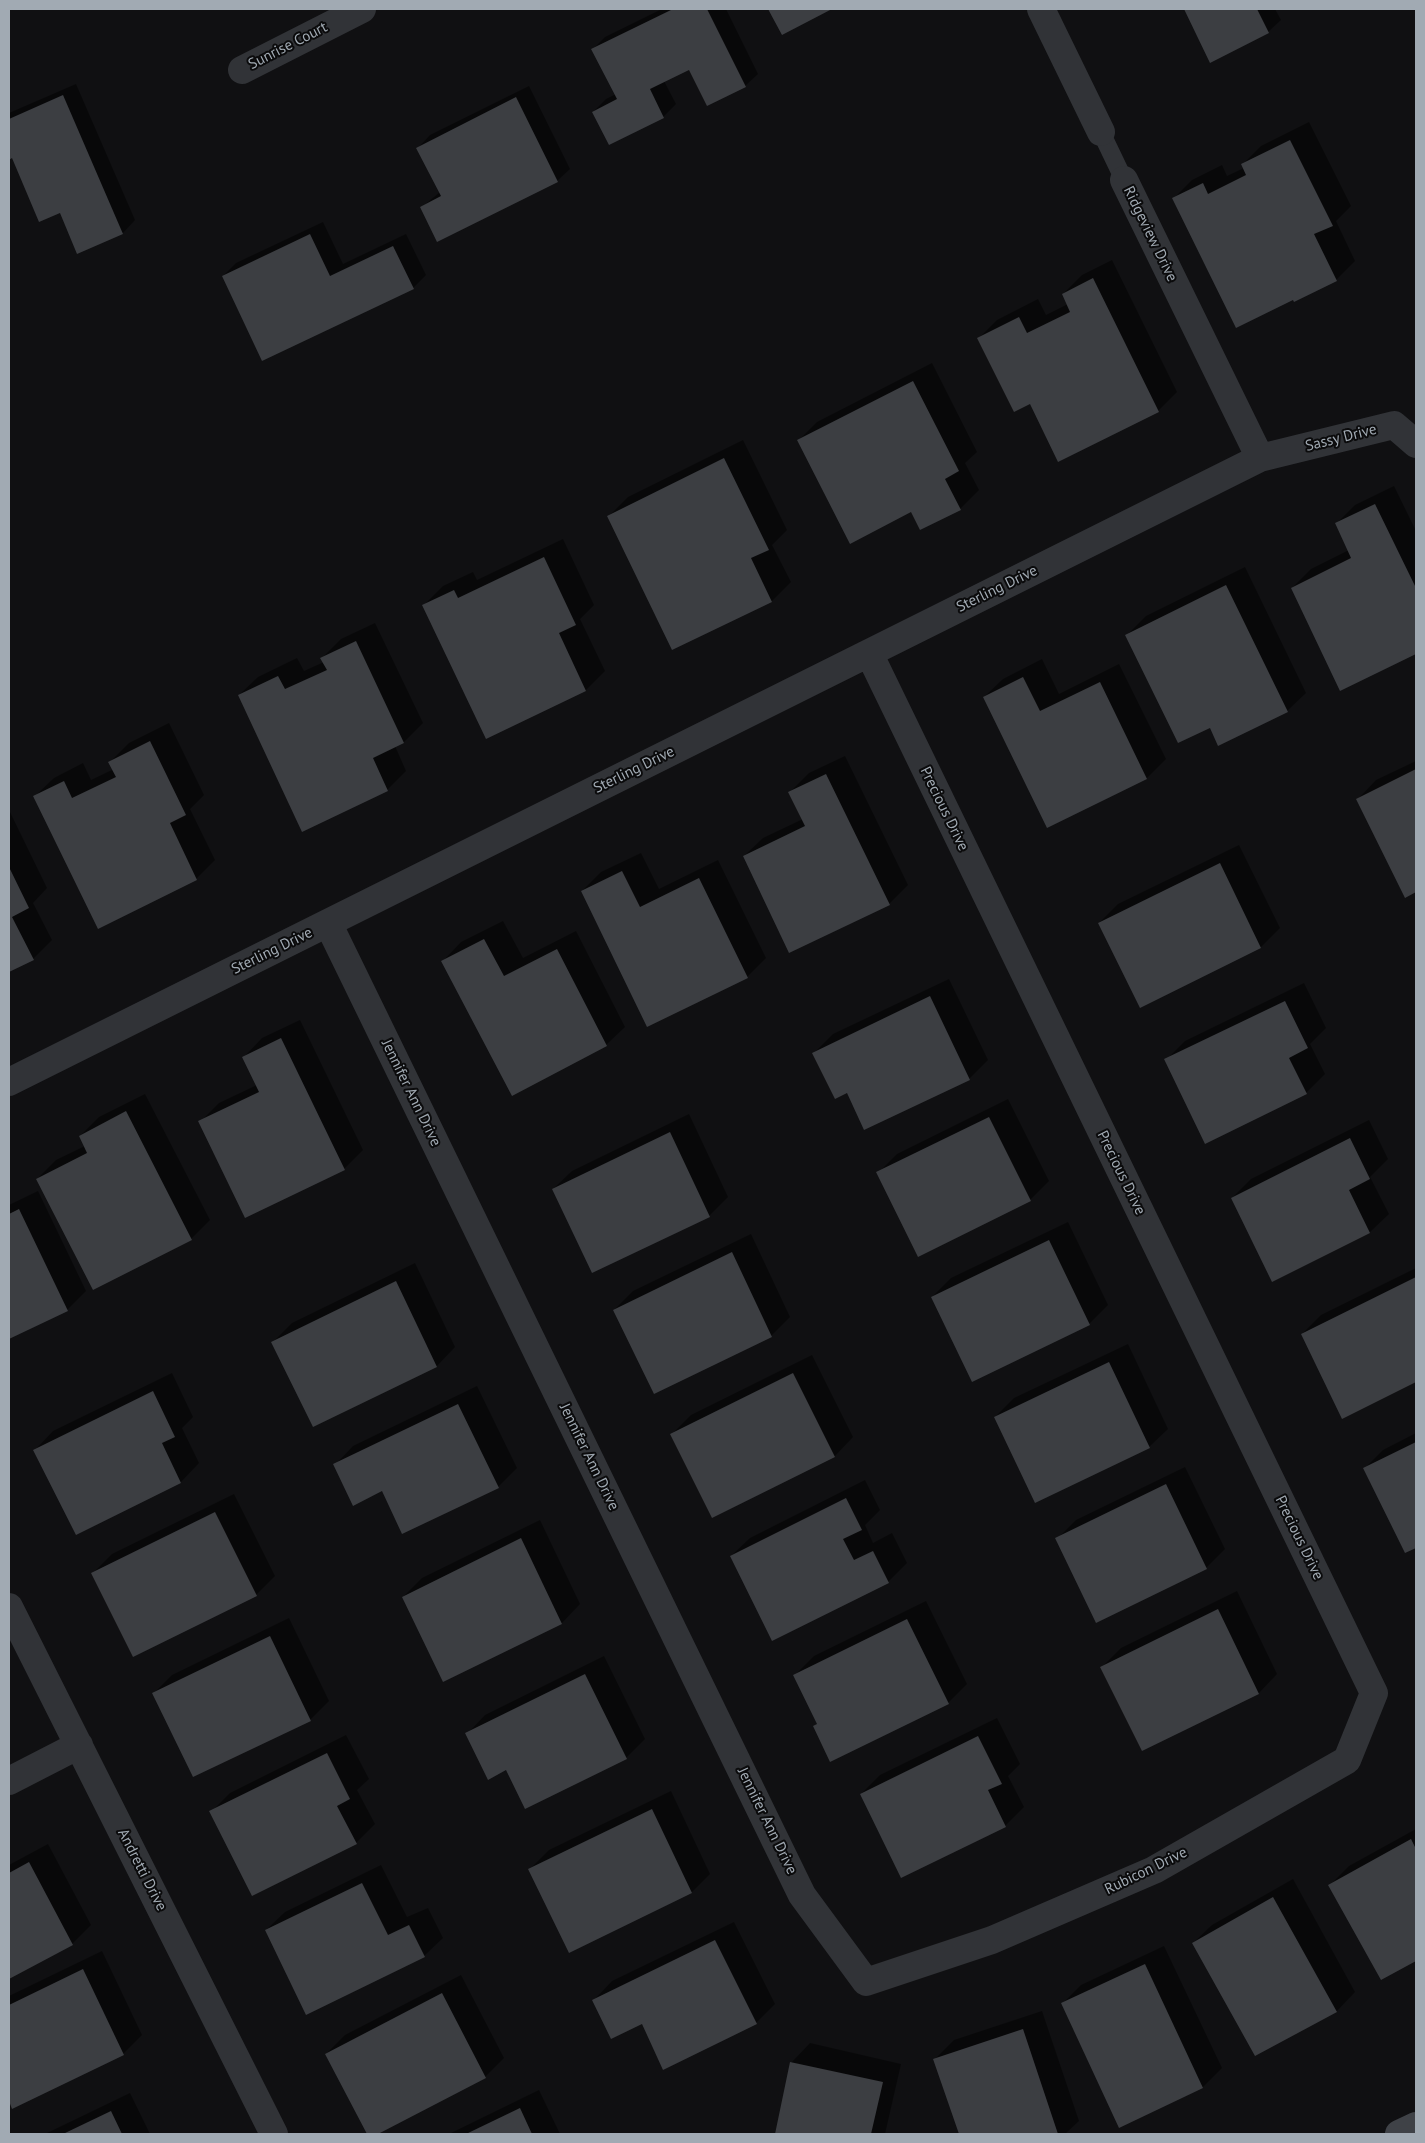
<!DOCTYPE html>
<style>
body{margin:0}
#map{position:relative;width:1425px;height:2143px;overflow:hidden;background:#101012;font-family:"PT Sans",sans-serif}
canvas{display:block}
.frame{position:absolute;inset:0;border:10px solid #a1aab3;pointer-events:none}
</style>
<div id="map">
<canvas width="1425" height="2143"></canvas>
<div class="frame"></div>
</div>
<script>
const ctx = document.querySelector('canvas').getContext('2d');
ctx.lineJoin = 'round';
function paint(path, color) {
  ctx.fillStyle = color;
  ctx.fill(path, 'evenodd');
}
function trace(path, color, width, dash) {
  ctx.strokeStyle = color;
  ctx.lineWidth = width;
  ctx.lineCap = dash ? 'butt' : 'round';
  ctx.setLineDash(dash || []);
  ctx.stroke(path);
}
function drawText(font, color, halo, rows, align = 'center') {
  ctx.font = font + ' "PT Sans",sans-serif';
  ctx.lineWidth = 4;
  ctx.setLineDash([]);
  ctx.textBaseline = 'middle';
  ctx.strokeStyle = halo;
  ctx.fillStyle = color;
  for (const [text, x, y, turn = 0] of rows) {
    ctx.save();
    ctx.translate(x, y);
    ctx.rotate((+turn || 0) * Math.PI / 180);
    ctx.textAlign = isNaN(turn) ? turn : align;
    if (halo) ctx.strokeText(text, 0, 0);
    ctx.fillText(text, 0, 0);
    ctx.restore();
  }
}
const shadow = new Path2D(`
 M662,9H726L758,74L745,86L689,69L664,81L676,104L663,117L593,112L606,99L616,94L593,49L605,37Z
 M770,9H830L782,33Z
 M1185,9H1275L1281,20L1268,32L1211,61Z
 M76,84L135,220L123,233L61,211L12,157L9,158V113Z
 M529,86L570,169L557,181L422,207L440,192L418,148L430,135Z
 M1309,122L1351,206L1336,221L1355,261L1336,280L1295,300L1173,199L1192,180L1222,165L1227,176L1244,168L1242,165L1261,146Z
 M323,222L343,264L406,234L426,275L413,288L223,276L236,263Z
 M1112,260L1177,392L1158,411L1030,402L979,338L997,320L1038,299L1046,315L1068,304L1063,294L1082,275Z
 M932,363L977,452L965,463L979,490L960,509L912,511L799,440L817,422Z
 M743,440L787,530L772,545L791,582L772,601L673,648L609,516L628,497Z
 M1394,486L1416,531V652L1341,689L1292,588L1311,569L1349,550L1336,524L1355,505Z
 M563,539L594,605L580,619L605,671L586,690L487,737L424,605L443,586L473,572L477,580Z
 M1245,567L1306,693L1287,711L1210,726L1127,635L1146,616Z
 M375,623L423,723L404,742L395,746L406,771L387,790L239,695L258,677L297,658L304,671L324,662L322,658L341,639Z
 M1042,659L1059,694L1119,664L1166,759L1147,778L1048,826L984,697L1003,679Z
 M169,723L204,795L190,809L215,860L196,879L35,796L54,778L83,763L91,780L114,769L110,762L129,743Z
 M845,756L908,885L889,904L744,856L763,838L803,819L790,792L809,773Z
 M1416,761V891L1406,896L1358,799L1376,780Z
 M9,810L47,888L33,903L52,940L33,959L9,971Z
 M1239,845L1280,928L1261,947L1140,1006L1099,923L1118,904Z
 M641,853L659,889L718,860L766,958L747,977L582,891L601,872Z
 M503,921L523,958L576,931L625,1027L606,1045L443,961L461,942Z
 M949,979L988,1060L969,1079L848,1092L814,1053L833,1034Z
 M1304,983L1326,1028L1310,1044L1325,1074L1306,1093L1166,1060L1185,1041Z
 M300,1020L363,1150L344,1169L200,1122L219,1103L257,1085L244,1057L262,1038Z
 M145,1094L210,1220L191,1239L37,1179L56,1160L85,1146L80,1136L99,1117Z
 M1008,1099L1049,1181L1030,1200L878,1173L897,1154Z
 M689,1114L728,1197L709,1216L553,1189L572,1171Z
 M1369,1120L1388,1159L1370,1177L1389,1214L1370,1232L1273,1281L1232,1198L1251,1179Z
 M38,1191L86,1291L67,1310L9,1338V1205Z
 M1068,1222L1108,1305L1089,1324L932,1297L951,1278Z
 M751,1234L790,1317L771,1336L614,1310L633,1291Z
 M415,1263L455,1347L437,1366L314,1426L273,1342L292,1323Z
 M1416,1268V1380L1343,1417L1302,1334L1321,1315Z
 M1128,1344L1168,1429L1149,1447L995,1417L1014,1398Z
 M812,1355L853,1437L835,1456L713,1517L672,1434L691,1415Z
 M172,1373L193,1417L182,1428L199,1463L181,1482L77,1534L35,1450L53,1431Z
 M477,1386L517,1468L498,1487L335,1465L353,1446Z
 M1416,1433V1546L1406,1551L1364,1469L1383,1450Z
 M1185,1467L1225,1549L1206,1568L1057,1539L1076,1520Z
 M865,1480L880,1510L865,1525L873,1543L892,1533L907,1563L888,1582L731,1556L750,1538Z
 M234,1494L275,1576L256,1595L93,1573L112,1554Z
 M540,1520L580,1604L562,1623L444,1680L403,1597L422,1578Z
 M1237,1591L1277,1674L1259,1693L1143,1749L1102,1667L1121,1648Z
 M926,1601L967,1684L948,1703L815,1726L818,1723L795,1675L814,1656Z
 M289,1618L329,1701L310,1720L154,1693L172,1675Z
 M604,1656L645,1739L626,1758L467,1734L485,1715Z
 M997,1718L1020,1764L1008,1776L1024,1807L1005,1826L861,1794L880,1775Z
 M346,1735L369,1779L357,1790L375,1824L356,1843L211,1812L230,1793Z
 M671,1791L710,1874L692,1892L530,1869L549,1850Z
 M1416,1829V1959L1382,1978L1330,1885L1349,1866Z
 M48,1844L91,1925L72,1944L9,1977V1865Z
 M381,1865L407,1917L428,1908L443,1938L424,1956L266,1930L285,1912Z
 M1293,1879L1355,1992L1337,2011L1255,2054L1193,1943L1212,1925Z
 M734,1922L775,2004L756,2023H642L594,2000L612,1981Z
 M1164,1946L1222,2068L1203,2087L1119,2126L1062,2004L1081,1985Z
 M102,1951L142,2035L123,2054L13,2107L9,2098V1996Z
 M461,1975L504,2058L485,2077L375,2134H368L326,2054L345,2035Z
 M1042,2011L1079,2121L1065,2134H960L935,2059L954,2040Z
 M810,2043L901,2064L885,2134H776L792,2062Z
 M539,2090L560,2134H449Z
 M130,2093L150,2134H45Z`);
const building = new Path2D(`
 M673,9H707L746,87L707,106L689,70L650,89L664,118L609,145L592,112L617,99L591,49Z
 M768,9H832L782,35Z
 M1184,9H1257L1269,33L1210,63Z
 M63,95L123,234L77,254L60,213L39,222L12,158L9,160V119Z
 M516,97L558,182L437,242L420,207L441,196L416,148Z
 M1290,140L1333,226L1314,234L1337,281L1294,302L1293,300L1236,328L1172,198L1203,183L1208,194L1246,175L1241,164Z
 M310,234L330,276L393,246L414,289L262,361L222,276Z
 M1093,278L1159,412L1058,462L1030,404L1014,412L977,338L1019,317L1027,333L1070,312L1062,294Z
 M913,381L959,471L945,479L961,510L920,530L911,512L850,544L797,440Z
 M724,458L769,550L751,558L772,602L672,650L607,516Z
 M1375,504L1416,588V654L1340,691L1291,588L1351,558L1335,523Z
 M544,557L576,625L559,633L586,691L486,739L422,605L454,590L458,598Z
 M1226,585L1288,712L1218,746L1210,728L1178,743L1125,635Z
 M356,641L404,743L373,758L388,791L302,832L238,695L278,676L285,689L327,670L320,658Z
 M1023,677L1040,711L1100,682L1147,779L1047,828L983,697Z
 M150,741L186,815L170,823L197,880L98,929L33,796L64,781L72,798L116,777L108,762Z
 M1416,769V892L1405,898L1356,799Z
 M826,774L890,905L789,953L743,856L805,826L788,792Z
 M1220,863L1261,948L1140,1008L1098,923Z
 M9,867L29,908L12,917L34,960L9,972Z
 M622,871L640,907L699,878L748,978L647,1027L581,891Z
 M484,939L504,976L557,949L607,1046L512,1096L441,961Z
 M930,996L970,1080L864,1130L847,1093L835,1099L812,1053Z
 M1285,1001L1308,1048L1289,1058L1307,1094L1205,1144L1164,1059Z
 M281,1038L345,1170L245,1218L198,1121L259,1092L242,1057Z
 M126,1111L192,1240L93,1290L36,1179L87,1153L79,1136Z
 M989,1117L1031,1201L918,1257L876,1172Z
 M670,1132L710,1217L592,1273L552,1189Z
 M1350,1138L1370,1179L1349,1190L1370,1233L1272,1282L1231,1198Z
 M19,1209L68,1311L9,1339V1214Z
 M1049,1240L1090,1325L972,1382L931,1297Z
 M732,1252L772,1337L654,1394L613,1310Z
 M1416,1277V1382L1342,1419L1301,1334Z
 M396,1281L437,1367L313,1427L271,1342Z
 M1109,1362L1150,1448L1035,1503L994,1417Z
 M793,1373L835,1457L712,1518L670,1434Z
 M153,1391L175,1437L162,1443L181,1483L76,1535L33,1450Z
 M458,1404L499,1488L402,1534L382,1491L353,1506L333,1464Z
 M1416,1442V1548L1405,1553L1363,1468Z
 M1166,1484L1207,1569L1096,1623L1055,1538Z
 M846,1498L862,1530L843,1539L854,1560L873,1551L889,1583L772,1641L730,1556Z
 M215,1512L257,1596L133,1657L91,1573Z
 M521,1538L562,1624L443,1682L402,1597Z
 M1218,1609L1259,1694L1142,1751L1100,1667Z
 M907,1619L949,1704L830,1762L813,1726L817,1724L793,1675Z
 M270,1636L311,1721L193,1777L152,1693Z
 M585,1674L627,1759L525,1809L506,1770L488,1780L465,1733Z
 M978,1736L1002,1784L988,1790L1006,1827L901,1878L860,1794Z
 M327,1753L350,1799L337,1806L357,1844L252,1896L209,1811Z
 M652,1809L692,1893L569,1953L528,1869Z
 M1411,1839L1416,1849V1961L1381,1980L1328,1885Z
 M29,1862L73,1945L9,1979V1873Z
 M362,1883L388,1935L409,1925L425,1957L306,2015L265,1930Z
 M1273,1897L1337,2012L1255,2056L1192,1943Z
 M715,1940L757,2024L663,2070L642,2024L611,2039L592,2000Z
 M1145,1964L1203,2088L1119,2128L1061,2003Z
 M83,1969L124,2055L12,2109L9,2101V2005Z
 M442,1993L486,2078L378,2134H367L325,2054Z
 M1023,2029L1058,2134H959L933,2059Z
 M790,2062L883,2082L871,2134H775Z
 M520,2108L532,2134H466Z
 M111,2111L122,2134H63Z`);
const lane = new Path2D(`
 M1101,132L1124,180`);
const street = new Path2D(`
 M1041,9L1101,132
 M242,70L362,9
 M1124,180L1260,458
 M328,923L802,1895L866,1982L992,1940L1154,1870L1347,1760L1374,1693L869,653
 M9,1082L1260,458L1394,425L1416,444
 M9,1607L274,2134
 M9,1781L79,1745`);
const secondary = new Path2D(`
 M1399,2134L1416,2126`);
const streetNames = [
 ["Sunrise Court",288,46,-27],
 ["Ridgeview Drive",1150,234,64],
 ["Sassy Drive",1341,438,-14],
 ["Sterling Drive",997,589,-26],
 ["Sterling Drive",634,770,-26],
 ["Precious Drive",944,809,64],
 ["Sterling Drive",272,951,-26],
 ["Jennifer Ann Drive",411,1093,64],
 ["Precious Drive",1121,1173,64],
 ["Jennifer Ann Drive",589,1457,64],
 ["Precious Drive",1299,1538,64],
 ["Jennifer Ann Drive",767,1821,64],
 ["Andretti Drive",142,1870,63],
 ["Rubicon Drive",1146,1871,-26]
];
paint(shadow, '#0007');
paint(building, '#3c3e42');
trace(lane, '#313337', 18);
trace(street, '#313337', 28);
trace(secondary, '#3f4247', 28);
drawText('15px', '#a1aab3', '#0b0b0c', streetNames);
</script>
